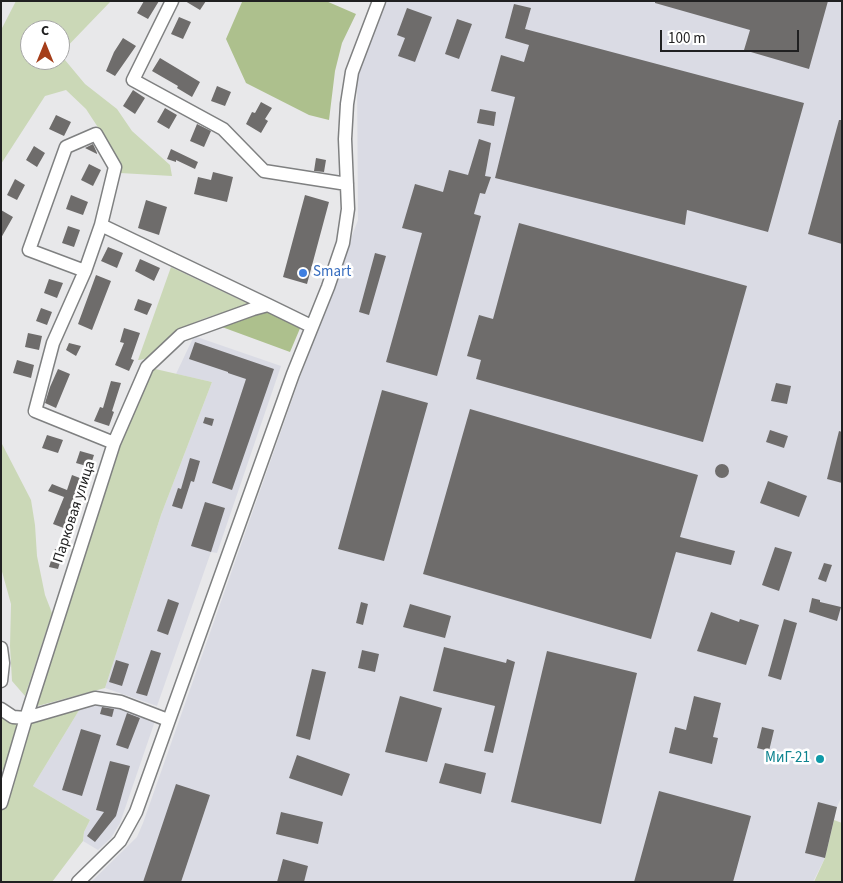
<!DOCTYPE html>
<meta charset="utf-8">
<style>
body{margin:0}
#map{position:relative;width:843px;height:883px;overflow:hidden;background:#e8e8ea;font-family:"Source Sans 3",sans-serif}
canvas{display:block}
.frame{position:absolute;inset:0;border:2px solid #202021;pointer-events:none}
.north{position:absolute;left:20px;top:20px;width:50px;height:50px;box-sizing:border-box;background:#fff;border:1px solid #a6a6a6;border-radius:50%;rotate:0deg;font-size:14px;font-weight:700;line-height:20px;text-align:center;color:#202021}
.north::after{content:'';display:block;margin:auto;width:18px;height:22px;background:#a53e1a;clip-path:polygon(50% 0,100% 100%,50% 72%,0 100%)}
.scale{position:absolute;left:660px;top:30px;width:139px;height:22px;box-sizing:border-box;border:2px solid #202021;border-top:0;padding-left:6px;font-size:15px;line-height:18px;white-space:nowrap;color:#202021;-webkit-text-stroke:4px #fff;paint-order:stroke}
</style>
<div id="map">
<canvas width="843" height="883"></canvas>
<div class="frame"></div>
<div class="north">С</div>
<div class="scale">100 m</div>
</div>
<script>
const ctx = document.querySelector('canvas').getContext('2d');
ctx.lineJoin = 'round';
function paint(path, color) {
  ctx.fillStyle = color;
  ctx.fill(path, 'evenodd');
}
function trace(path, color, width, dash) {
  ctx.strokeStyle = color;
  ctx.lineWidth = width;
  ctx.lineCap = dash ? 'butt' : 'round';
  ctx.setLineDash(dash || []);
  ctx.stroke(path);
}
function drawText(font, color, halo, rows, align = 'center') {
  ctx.font = font + ' "Source Sans 3",sans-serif';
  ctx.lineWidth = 5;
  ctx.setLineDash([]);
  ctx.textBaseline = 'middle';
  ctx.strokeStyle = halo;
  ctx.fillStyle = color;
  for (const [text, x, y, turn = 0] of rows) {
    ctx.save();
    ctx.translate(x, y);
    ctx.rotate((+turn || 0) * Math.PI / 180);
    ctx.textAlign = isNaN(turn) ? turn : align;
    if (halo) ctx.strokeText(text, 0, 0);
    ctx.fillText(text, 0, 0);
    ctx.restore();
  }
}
const built = new Path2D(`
 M384,1H842V796L837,807L825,858L813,882H91L137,837L143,823L317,329L358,220L357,74Z
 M194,336L281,366L217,553L211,552L157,706L105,688L161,515L212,382L176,374Z
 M98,702L120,708L155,721L120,823L111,838L98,850L83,841L84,832L90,820L33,786L81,707Z`);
const green = new Path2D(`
 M16,1H111L60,54L85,84L117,109L132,131L170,165L172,176L120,173L101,132L86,109L66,90L45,96L1,164V30ZM30,30H60V60H30Z
 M171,267L251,305C226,312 199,317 178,332C164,342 155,359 138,360Z
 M151,368L212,382L161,515L105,688L34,707L118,443Z
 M1,442L31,500L35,525L37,556L45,595L52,613L25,696L12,681L10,646L11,604L1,568Z
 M81,707L33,786L90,820L84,832L83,841L52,882H1V798L13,780L31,723Z
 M1,715L20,724L7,772L1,769Z
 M834,820L842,823V882H814L825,858Z`);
const forest = new Path2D(`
 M241,1H326L356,14L342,43L335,71L329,120L309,115L246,83L226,39L242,2Z
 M268,311L301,326L290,352L222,327L253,315Z`);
const building = new Path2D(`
 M144,1H159L148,19L137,13Z
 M185,1H206L200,10Z
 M655,1H828L809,69L744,50L750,30L655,3Z
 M514,4L531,8L525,29L804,103L768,232L687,210L685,225L495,178L515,97L491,91L501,55L524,62L529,45L505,38Z
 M407,8L432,17L415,62L398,56L405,38L397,35Z
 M179,17L191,22L183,39L171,34Z
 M457,19L472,24L459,59L445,54Z
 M123,38L136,46L115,76L106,71L114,52Z
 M160,58L200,82L192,97L177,88L178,86L152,71Z
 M217,86L231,92L225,106L211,101Z
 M133,90L145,98L135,114L123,106Z
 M261,102L272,108L265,119L268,121L261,133L246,124L252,112L255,113Z
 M165,108L177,115L169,129L157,122Z
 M480,109L496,112L494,126L477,123Z
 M56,115L71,122L64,136L49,129Z
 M839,120H842V244L808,234Z
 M197,124L211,131L204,147L190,141Z
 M479,139L491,143L485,176L491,177L485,194L480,193L474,214L481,216L437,376L386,362L422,233L402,228L415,184L443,192L449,170L468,175Z
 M93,144L97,153V154L85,148Z
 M34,146L45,153L37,167L26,160Z
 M171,149L198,162L195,169L176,160V162L167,159Z
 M316,158L326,160L324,172L314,171Z
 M89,164L101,170L93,186L81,180Z
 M213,172L233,177L227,202L194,194L198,177L211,180Z
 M15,179L25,185L17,200L7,195Z
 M71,195L88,202L83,215L66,209Z
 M305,195L329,202L307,284L283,277Z
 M146,200L167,207L159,235L138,228Z
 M1,210L13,217L1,238Z
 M519,223L747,286L703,442L476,379L481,360L467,356L479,315L493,319Z
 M68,226L80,230L74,247L62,243Z
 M108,247L123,253L117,268L101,261Z
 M375,253L386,256L369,315L359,312Z
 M140,259L160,268L154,281L135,271Z
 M96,275L111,281L92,330L78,324Z
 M49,279L63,283L57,298L44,293Z
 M138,299L152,304L147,315L134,310Z
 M41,308L52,312L47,325L36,321Z
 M124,328L140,333L131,359L134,360L129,371L115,365L124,343L120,342Z
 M28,333L42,336L39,350L25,347Z
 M195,342L274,369L232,490L212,483L246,379L228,373V372L189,359Z
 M69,343L81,346L76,356L66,350Z
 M17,360L34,365L31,378L13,373Z
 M58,369L70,374L56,408L45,403L50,387Z
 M111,381L121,383L112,411L114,412L109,426L94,421L100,407L103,408Z
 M776,383L791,386L787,404L771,401Z
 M382,390L428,403L384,561L338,549Z
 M470,409L698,475L680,537L735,551L731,565L676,552L651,639L423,574Z
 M205,417L214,419L212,426L203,423Z
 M770,430L788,436L784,448L766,442Z
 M839,431L842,432V483L827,479Z
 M47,435L63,440L58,453L42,448Z
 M80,451L94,455L90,467L76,463Z
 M190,458L200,461L194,482L191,481L182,509L172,506L178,488L181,489Z
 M715 471a7 7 0 1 1 14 0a7 7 0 1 1-14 0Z
 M72,475L85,480L70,517L74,519L69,530L53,524L64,497L48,491L52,484L67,490Z
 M768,481L807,496L799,517L760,503Z
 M205,502L225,508L211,552L191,546Z
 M775,547L792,552L779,591L762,585Z
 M55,549L63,552L58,569L49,567Z
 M824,563L832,565L826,582L818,579Z
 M812,598L820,600V602L841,607L837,621L809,612Z
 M168,599L179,603L168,635L157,631Z
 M361,602L368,604L363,625L356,623Z
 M410,604L451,616L445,638L403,627Z
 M711,612L739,622L740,619L759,625L746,665L697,651Z
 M784,619L797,623L781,680L768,676Z
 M444,647L506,663L507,659L515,662L493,753L484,751L495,706L433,691Z
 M151,650L161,653L147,696L136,693Z
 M362,650L379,654L375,672L358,668Z
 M547,651L637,673L601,824L511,802Z
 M116,660L129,664L122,686L109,682Z
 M312,669L326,672L310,740L296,736Z
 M400,696L442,708L427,762L385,752Z
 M694,696L721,703L713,737L718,738L712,764L669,753L675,727L686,730Z
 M102,707L114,709L112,717L100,714Z
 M127,713L140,718L128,749L116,745Z
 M762,727L774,730L769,751L757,748Z
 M81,729L101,735L82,796L62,790Z
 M297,755L350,774L342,796L289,778Z
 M110,761L130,766L116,816L95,842L87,836L104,812L96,810Z
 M445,763L486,773L481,794L439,783Z
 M176,784L210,795L181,882H143Z
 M659,791L751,816L733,882H634Z
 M818,802L837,807L825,858L805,853Z
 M281,812L323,822L318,844L276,834Z
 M283,859L308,866L304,882H277Z`);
const minor = new Path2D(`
 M172,1L133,80L223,129L264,171L347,184
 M101,225L268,305
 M85,271L29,250L66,147L96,134L115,167L101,225L85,271L53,343L35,411L114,443
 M1,648L3,663L1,681
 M1,709L13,717L26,718L95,698L121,702L168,720
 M1,803L26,718L114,443L147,367L181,335L253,309L268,305L311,326
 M78,882L120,841L136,812L293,374L328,287L343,243L348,209L345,139L347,104L352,72L379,1`);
const markers = [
 [303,273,5,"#3f7fe0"],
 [820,759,5,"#0f9aa8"]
];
const shopNames = [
 ["Smart",313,273]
];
const streetNames = [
 ["Парковая улица",75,512,-72]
];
const cultureNames = [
 ["МиГ-21",810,759]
];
paint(built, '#dadbe4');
paint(green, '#cbd8b7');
paint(forest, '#adc08d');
paint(building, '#6e6c6b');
trace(minor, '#7f8081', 15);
trace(minor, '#fff', 12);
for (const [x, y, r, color] of markers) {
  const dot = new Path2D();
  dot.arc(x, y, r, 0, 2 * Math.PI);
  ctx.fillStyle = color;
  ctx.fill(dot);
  trace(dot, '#fff', 2);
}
drawText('15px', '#366cbe', '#fff', shopNames, 'left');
drawText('15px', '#202021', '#fff', streetNames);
drawText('15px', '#0d838f', '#fff', cultureNames, 'right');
</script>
